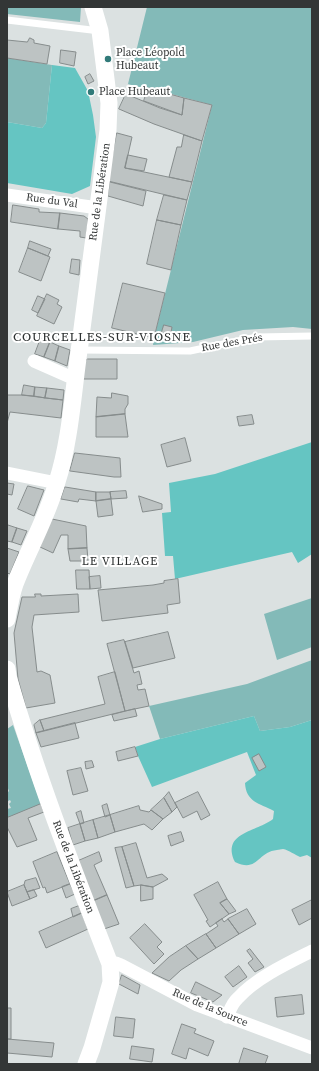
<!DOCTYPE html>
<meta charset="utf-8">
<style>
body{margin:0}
#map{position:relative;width:319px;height:1071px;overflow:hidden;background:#dbe1e1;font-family:"Source Serif 4",serif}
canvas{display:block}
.frame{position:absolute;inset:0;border:8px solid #333636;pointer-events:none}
</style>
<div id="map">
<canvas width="319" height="1071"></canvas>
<div class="frame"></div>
</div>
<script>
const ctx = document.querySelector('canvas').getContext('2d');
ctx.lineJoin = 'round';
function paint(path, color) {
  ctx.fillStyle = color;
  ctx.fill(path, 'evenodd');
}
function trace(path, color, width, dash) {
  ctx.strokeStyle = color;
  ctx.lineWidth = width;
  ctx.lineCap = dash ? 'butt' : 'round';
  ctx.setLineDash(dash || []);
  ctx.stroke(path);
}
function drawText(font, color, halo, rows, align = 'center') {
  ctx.font = font + ' "Source Serif 4",serif';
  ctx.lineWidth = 4;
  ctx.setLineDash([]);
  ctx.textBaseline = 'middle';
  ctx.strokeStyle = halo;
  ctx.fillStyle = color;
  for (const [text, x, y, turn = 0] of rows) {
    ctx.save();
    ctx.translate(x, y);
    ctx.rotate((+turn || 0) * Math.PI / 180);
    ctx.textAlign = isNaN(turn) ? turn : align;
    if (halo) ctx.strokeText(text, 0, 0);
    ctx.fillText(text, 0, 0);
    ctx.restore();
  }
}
const green = new Path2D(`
 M7,7H81L80,22L7,14Z
 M147,7H312V329L293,327L243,330L193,342L153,345L154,338L212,105L149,88L148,90L128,84Z
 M7,58L52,65L46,123L42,128L7,122Z
 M312,598V647L277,660L264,614Z
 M312,660V720L290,727L260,731L254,716L160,739L149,706L247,684Z
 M13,725L41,804L7,818V809L11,808L9,804L11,802L10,800L8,801L7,793L9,791L7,786V729Z`);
const forest = new Path2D(`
 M52,65L75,68L88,91L93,115L96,137L90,186L72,194L7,183V122L42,128L46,123Z
 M312,442V554L298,563L292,552L175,579L173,556H165L162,513L171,512L169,483L215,474Z
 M254,716L260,731L290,727L312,720V858L307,855L300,857C295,855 289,850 283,849C283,849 277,850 277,850C257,852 258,873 235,862C221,832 257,832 273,819L274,811C259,803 246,802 245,783L256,775L247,752L152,787L138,756L135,747L160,739Z`);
const building = new Path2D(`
 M30,38L34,40V43L50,46L47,64L7,58V40L27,42Z
 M61,50L76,52L74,66L60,63Z
 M90,74L94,81L88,84L85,77Z
 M148,88L184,98L182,115L144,101Z
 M126,94L160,108L182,115L184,98L212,105L202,141L154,124L119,109Z
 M117,133L132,137L125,168L192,182L187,200L108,181Z
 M184,135L202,141L192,182L169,177L177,147H181Z
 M128,155L147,159L144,171L125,168Z
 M110,182L146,191L143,206L108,196Z
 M164,195L187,200L181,225L157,220Z
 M13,205L39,209V212L60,213L58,229L11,222Z
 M60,213L84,216L88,219V223L86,238L80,237V231L58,229Z
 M157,220L181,225L171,270L147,264Z
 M30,241L51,249L48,256L28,248Z
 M28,248L50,257L41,281L19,272Z
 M72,259L80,260L79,275L70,273Z
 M123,283L165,293L154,338L112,328Z
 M47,294L59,300L57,304L62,307L54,324L37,316Z
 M38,296L45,299L38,313L32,310Z
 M164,325L172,327L170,338L161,335Z
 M41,338L50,342L44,357L35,354Z
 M50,342L59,346L55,361L44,357Z
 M59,346L70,350L67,366L55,361Z
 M88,359H117V379H83L84,362Z
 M24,385L35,387L34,396L22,395Z
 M35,387L47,388L45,398L34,396Z
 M47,388L64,390L63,400L45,398Z
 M112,393L128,396V404L125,409V414L96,417L97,397L111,398Z
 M7,395H22L63,400L61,418L10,412L7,423Z
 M125,414L128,437H96V417Z
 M252,415L254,424L239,426L237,417Z
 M185,438L191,461L167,467L161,445Z
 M75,453L120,458L121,477H114L70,471Z
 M7,483L14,484L12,495L7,494Z
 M28,486L44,490L34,516L18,509Z
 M65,487L96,492V501L79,499L78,502L61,499Z
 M126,491L127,498L111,499L110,492Z
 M96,492H110L111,499L96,501Z
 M139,496L162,504V509L143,512Z
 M111,499L113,515L98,517L96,501Z
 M52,519L86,526L87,548L68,549V535H61L53,553L40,547Z
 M8,525L17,528L12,542L7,541Z
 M17,528L27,531L21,545L12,542Z
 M7,548L19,552L10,574L7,573Z
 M87,548L88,561H70L68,549Z
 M76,570H89L90,589H77Z
 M100,576L101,588L90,589L89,577Z
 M178,579L180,603L167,605L168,613L102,621L98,590L153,585L164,583V581Z
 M35,594H41V596L78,594L79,612L34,615L32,627L37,672L41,671L50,675L55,703L26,708L18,679L14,633L22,597H35Z
 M168,632L175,658L133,668L125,642Z
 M124,640L134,673L139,671L142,684L137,685L138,690L145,689L149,706L125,711L107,644Z
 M115,672L125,711L44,731L40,720L105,704L98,677Z
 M135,709L137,716L114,721L112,715Z
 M40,720L44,731L36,733L34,725Z
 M75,723L79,738L41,747L36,733Z
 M135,747L138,756L118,761L116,752Z
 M259,754L266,767L259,771L252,758Z
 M92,761L94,767L86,769L85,762Z
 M81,768L88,791L73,795L67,771Z
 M169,792L177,807L172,812L164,798Z
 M198,792L210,815L201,820L197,811L183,818L175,803Z
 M164,798L172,812L163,819L151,810Z
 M41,804L44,812L28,818L37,840L17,847L7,827V818Z
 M107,804L110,815L105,817L102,806Z
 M139,806L140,810L149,812L151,810L163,819L152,830L144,824L115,832L110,815Z
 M81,811L84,823L80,824L76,813Z
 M110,815L115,832L98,838L93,820Z
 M93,820L98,838L85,841L80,824Z
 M80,824L85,841L73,845L68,828Z
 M181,832L184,841L171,846L168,836Z
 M136,843L147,878L162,874L168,879L153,887L141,885L134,886L122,847Z
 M122,847L134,886L126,888L115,848Z
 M57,852L70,884L47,893L45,887L43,888L33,862Z
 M99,852L102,861L94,865L107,895L93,901L76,862Z
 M36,878L40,888L27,892L24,885L25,881Z
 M218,882L227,899L220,903L229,914L210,927L206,921L208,920L194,895Z
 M70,884L75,894L66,898L62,887Z
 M24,885L30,899L12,906L7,892Z
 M141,885L153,887V899L141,901Z
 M34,890L37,896L30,899L27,892Z
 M107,895L119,924L104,929L93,901Z
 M227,899L236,911L229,914L220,903Z
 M312,900V918L299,925L292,910Z
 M79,906L82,913L73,917L71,909Z
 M247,909L256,924L239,934L228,919Z
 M82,913L88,929L46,948L39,932Z
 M222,919L224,922L228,919L239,934L216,948L206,934L218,926L216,923Z
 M145,924L162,942L157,947L164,954L154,964L130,938Z
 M206,934L216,948L198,959L186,946Z
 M186,946L198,959L181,970L169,981L152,973L169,957Z
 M250,949L264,967L255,972L248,963L253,959L247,951Z
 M239,966L247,977L233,987L225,977Z
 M122,975L140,985L138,994L119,984Z
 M196,982L222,995L213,1002L191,993Z
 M302,995L304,1014L277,1017L275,998Z
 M7,1008H11V1039H7Z
 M116,1017L135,1019L133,1038L114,1036Z
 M182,1024L196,1029L194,1033L214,1041L208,1056L189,1048L186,1059L172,1054Z
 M7,1039L54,1043L52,1057L7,1053Z
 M132,1046L154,1049L152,1062L130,1059Z
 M244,1048L268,1056L265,1064H239Z`);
const service = new Path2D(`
 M7,20L100,31
 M80,350L190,351L257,337L312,336`);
const minor = new Path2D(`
 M7,195L98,208
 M34,361L68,376L75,377
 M7,473L57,483
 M110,964L116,963L121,965L197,1005L312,1048
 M227,1017C230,1010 232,1003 238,998C256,978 288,963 312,951`);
const tertiary = new Path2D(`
 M7,619C9,608 11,595 15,584C28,550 47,518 57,482C71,438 73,390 80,344L108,130L109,103L100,31L93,7
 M7,669L8,676C36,774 73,869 110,964L111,982L92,1048L86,1064`);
const markers = [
 [108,59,4,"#317a79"],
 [91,92,4,"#317a79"]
];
const poiNames = [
 ["Place Léopold",116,53],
 ["Hubeaut",116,66],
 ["Place Hubeaut",99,92]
];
const streetNames = [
 ["Rue de la Libération",100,192,-82],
 ["Rue du Val",52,201,8],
 ["Rue des Prés",232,343,-10],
 ["Rue de la Libération",73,867,69],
 ["Rue de la Source",210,1008,23]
];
const neighbourhoodNames = [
 ["LE VILLAGE",120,562]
];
const quarterNames = [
 ["COURCELLES-SUR-VIOSNE",102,338]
];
paint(green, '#83bab8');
paint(forest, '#65c5c2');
paint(building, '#bdc3c3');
trace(building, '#868c8c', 1);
trace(service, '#fff', 7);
trace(minor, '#fff', 13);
trace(tertiary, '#fff', 17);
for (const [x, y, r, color] of markers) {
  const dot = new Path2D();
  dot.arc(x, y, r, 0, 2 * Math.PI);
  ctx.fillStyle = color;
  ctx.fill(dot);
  trace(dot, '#fff', 1.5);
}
drawText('11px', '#333636', '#fff', poiNames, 'left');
drawText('11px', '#333636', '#fff', streetNames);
ctx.letterSpacing = '1px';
drawText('12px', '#2d3131', '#fff', neighbourhoodNames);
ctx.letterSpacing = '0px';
ctx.letterSpacing = '1px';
drawText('13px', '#2d3131', '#fff', quarterNames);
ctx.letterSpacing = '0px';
</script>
